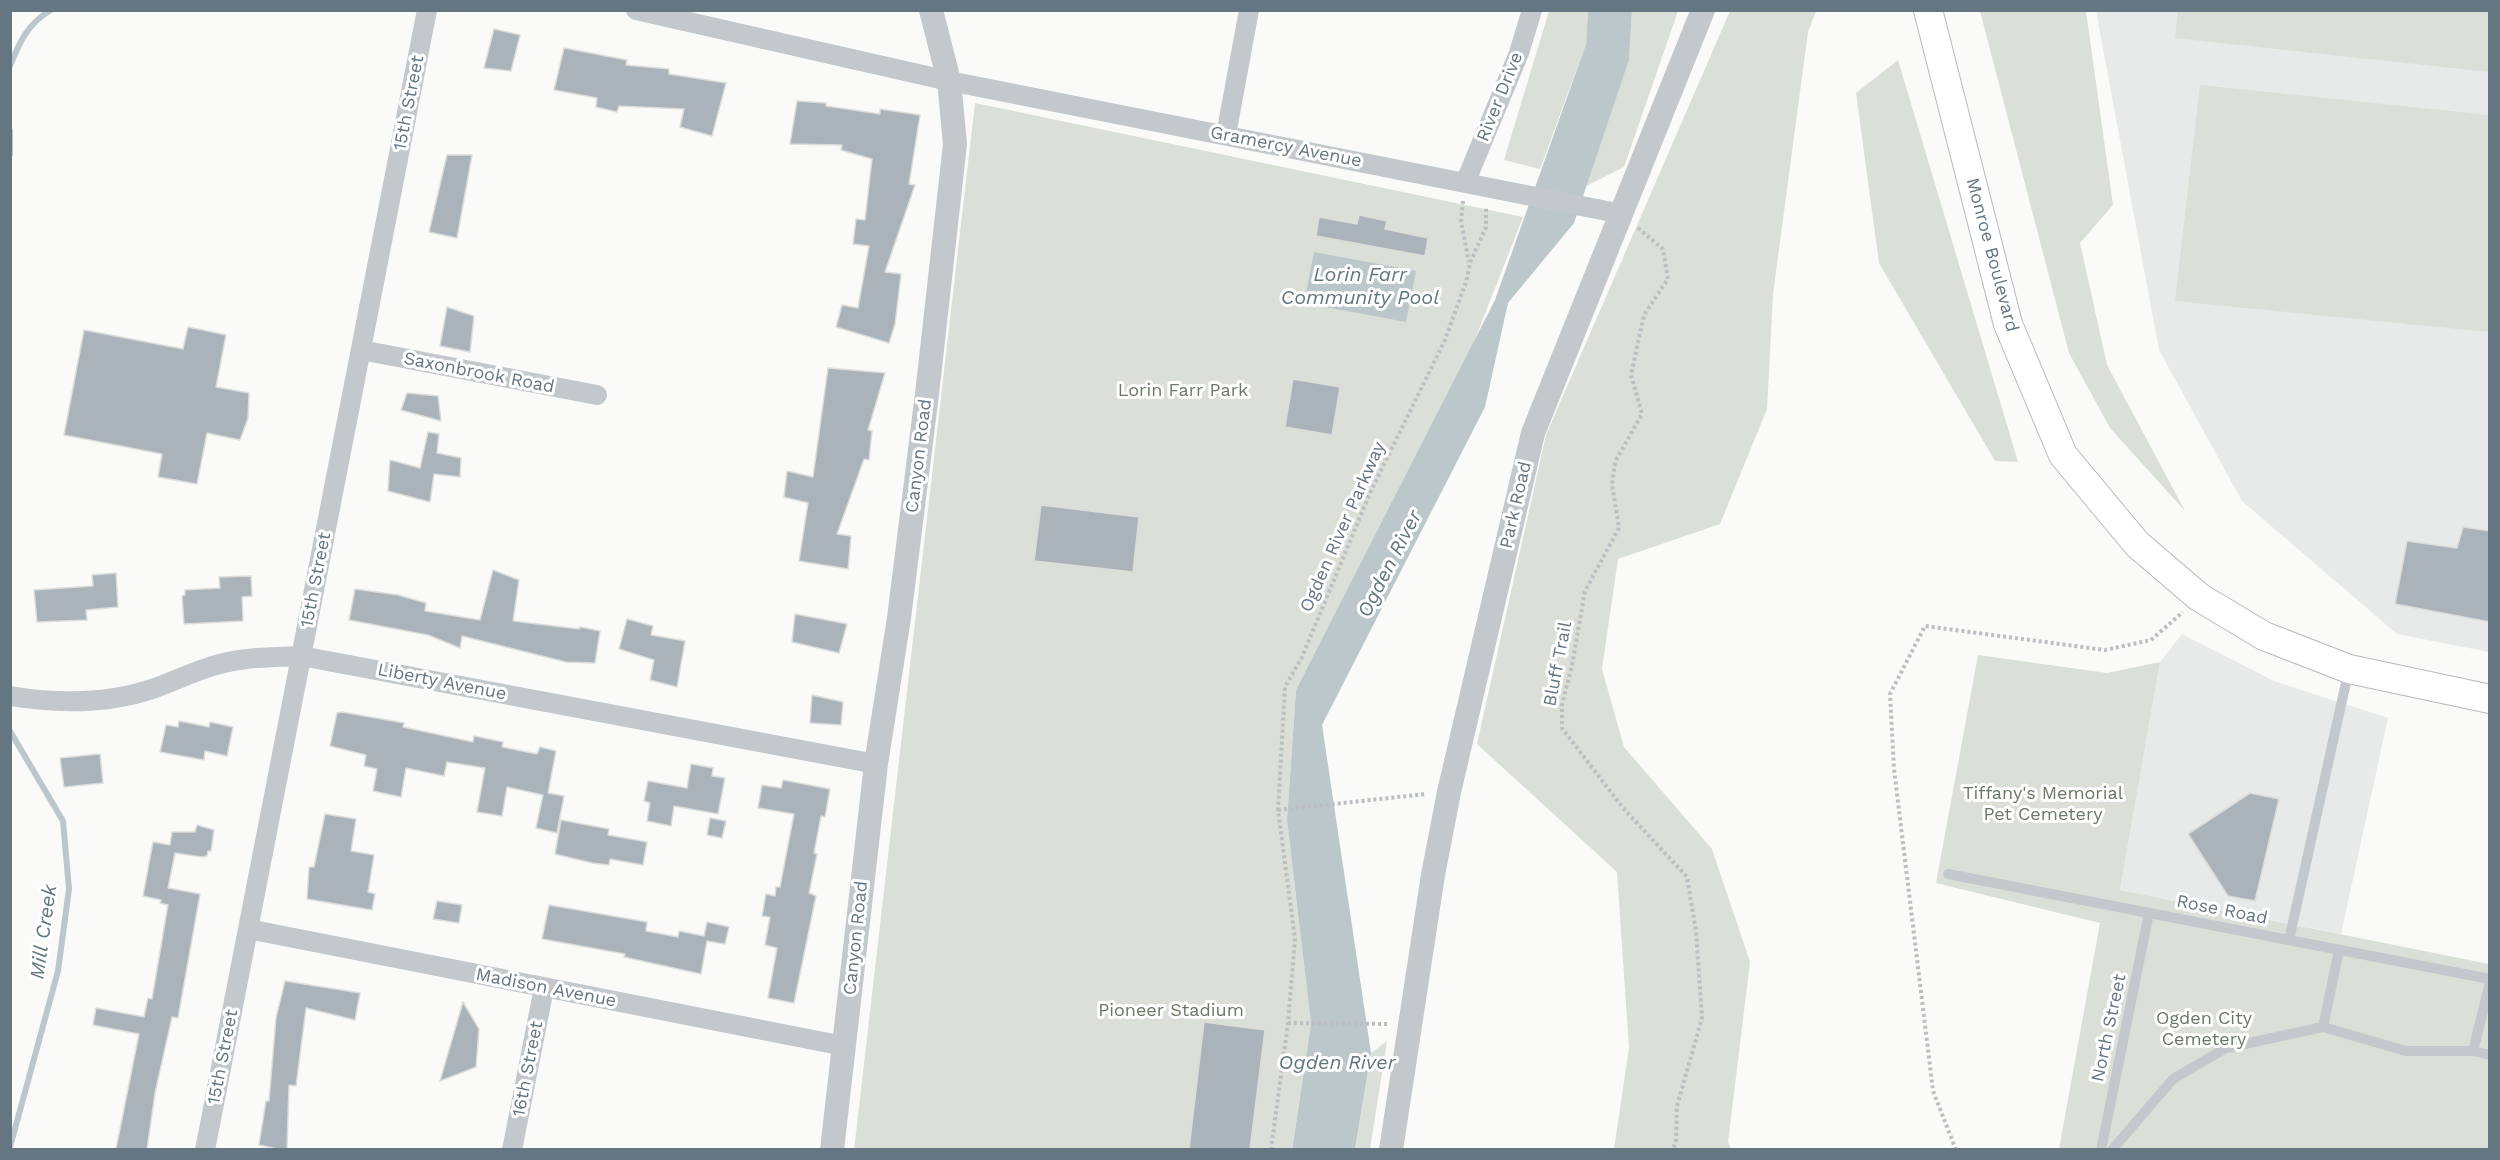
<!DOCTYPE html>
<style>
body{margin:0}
#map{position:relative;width:2500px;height:1160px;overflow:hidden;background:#fafaf8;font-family:"Work Sans",sans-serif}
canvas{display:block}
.frame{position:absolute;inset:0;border:12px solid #657683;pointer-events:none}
</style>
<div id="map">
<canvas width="2500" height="1160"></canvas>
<div class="frame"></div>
</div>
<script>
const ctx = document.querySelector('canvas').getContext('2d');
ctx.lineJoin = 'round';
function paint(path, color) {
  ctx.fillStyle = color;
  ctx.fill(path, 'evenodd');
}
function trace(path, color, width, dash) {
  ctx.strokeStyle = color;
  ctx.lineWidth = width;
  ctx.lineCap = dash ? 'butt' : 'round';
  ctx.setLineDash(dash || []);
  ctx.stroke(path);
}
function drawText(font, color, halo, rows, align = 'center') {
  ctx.font = font + ' "Work Sans",sans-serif';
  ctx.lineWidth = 6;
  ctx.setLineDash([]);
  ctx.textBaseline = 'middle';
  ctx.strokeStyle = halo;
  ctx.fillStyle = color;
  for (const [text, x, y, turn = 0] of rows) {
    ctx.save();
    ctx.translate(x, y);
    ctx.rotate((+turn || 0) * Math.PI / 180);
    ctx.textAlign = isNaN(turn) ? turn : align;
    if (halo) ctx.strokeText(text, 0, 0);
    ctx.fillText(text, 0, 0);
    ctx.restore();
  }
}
const built = new Path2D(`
 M2096,11H2489V652L2397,634L2242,501L2159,350Z
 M2182,634L2274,681L2388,718L2341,934L2120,890L2160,662Z`);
const green = new Path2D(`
 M1549,11H1588L1586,44L1540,169L1504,160Z
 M1632,11H1678L1624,167L1586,186L1629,60Z
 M1730,11H1816L1808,32L1773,294L1767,409L1720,524L1618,559L1602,669L1624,747L1712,849L1750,962L1728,1142L1731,1149H1614L1629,1048L1617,872L1477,744L1546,435Z
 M1980,11H2086L2113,205L2080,243L2107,365L2185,511L2110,428L2069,353Z
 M2178,11H2489V72L2175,38Z
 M1898,60L2018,462L1995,461L1879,263L1856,93Z
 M2200,85L2489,115V332L2175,301Z
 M975,103L1523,217L1457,385L1296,690L1287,820L1311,1024L1292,1149L854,1150Z
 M1978,655L2107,673L2160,662L2120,890L2489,964V1149H2059L2100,923L1936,883Z
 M1387,1041L1370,1149L1355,1150L1371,1053Z`);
const water = new Path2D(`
 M1588,11H1632L1629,60L1574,223L1508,303L1485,407L1322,725L1371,1053L1355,1149L1292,1150L1311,1024L1287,820L1296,690L1495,300L1586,44Z
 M1314,252L1416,271L1406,322L1304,303Z`);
const stream = new Path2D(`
 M10,66C19,43 28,23 51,10
 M10,131V154
 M10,731L63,821L69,889L58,971L10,1147`);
const building = new Path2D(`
 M494,29L520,35L511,71L484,68Z
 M564,48L627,60L626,65L669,69V74L726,83L712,136L680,127L684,109L619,106L617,112L596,107L597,98L554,90Z
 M797,101L826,103V106L880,114V109L920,115L909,184L915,185L885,272L901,274L895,324L889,343L836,327L842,305L858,308L869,246L853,244L856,219L865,220L872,159L841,150L842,145L790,144Z
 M447,155H472L457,238L429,232Z
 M1359,215L1387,221L1385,229L1428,238L1425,256L1316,236L1319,217L1357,224Z
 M447,307L474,316L470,352L440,346Z
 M188,327L226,335L216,387L249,393L248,418L240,440L207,433L197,484L158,477L162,454L64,435L84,330L183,349Z
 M828,368L885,373L868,430L872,431L869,460L864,459L837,534L851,536L848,569L799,561L808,503L784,497L787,471L813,477Z
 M1293,379L1340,387L1332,435L1285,427Z
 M407,393L438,396L441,421L401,410Z
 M428,432L439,434L437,453L461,458L460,477L434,474L430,502L388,491L390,460L420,468Z
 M1041,505L1139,517L1133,572L1034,561Z
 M2463,527L2490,531V622L2395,604L2407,541L2457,548Z
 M493,570L519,580L513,621L579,629L580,627L600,631L595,663L566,662L462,636L460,648L428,635L349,620L355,589L398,595L426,603L425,611L480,620Z
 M116,573L118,607L86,610L87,620L37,622L34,590L93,586L92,575Z
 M251,576L252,596L242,597L243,621L184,624L182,596L185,595V590L220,588L219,577Z
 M795,614L847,624L839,653L792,642Z
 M627,619L653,626L651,635L685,641L677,687L650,680L654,660L619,649Z
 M812,695L843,702L841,725L810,723Z
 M342,712L404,723L403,727L473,742L474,736L503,742L502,747L537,754L540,747L556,751L548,793L564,796L557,833L536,828L543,795L507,787L502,816L477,812L485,768L447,762L444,776L406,768L401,797L373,791L377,769L364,766L366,755L330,746L337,713Z
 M179,721L209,727L210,722L233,727L227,756L205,751L204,760L160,752L166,725L178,727Z
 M100,754L103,783L64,787L60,758Z
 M691,764L713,768L712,776L725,778L718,814L674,806L671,826L647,821L650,803L644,801L648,781L687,788Z
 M783,780L830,789L825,817L821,816L814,853L817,854L809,893L816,896L794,1003L768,998L777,948L765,945L770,917L762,916L766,894L775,896L776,887H780L794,814L758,808L762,785L781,788Z
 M2250,793L2279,799L2255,901L2228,896L2188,834Z
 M325,814L356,819L351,851L374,855L368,892L375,894L372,910L307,899L309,867H314Z
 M710,818L726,821L722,838L707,835Z
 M561,820L609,829L608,835L647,842L643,865L610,859L609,865L592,863L555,854Z
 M197,825L214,830L211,851H208L207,856L202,857L175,853L168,888L200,894L178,1018L172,1017L155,1093L147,1149H116L139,1034L93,1025L96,1008L144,1017L148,998L152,999L168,905L160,903L161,900L143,896L153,842L170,845L172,832H195Z
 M437,901L462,905L459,923L433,919Z
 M549,905L647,922L646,931L678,937L679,931L704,936L707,922L729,927L725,944L707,941L701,974L624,957L625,954L542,939Z
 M285,981L360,993L355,1020L306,1008L296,1086L289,1085L287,1149H278L259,1145L266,1101H269L276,1018Z
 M463,1002L479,1029L476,1067L440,1081Z
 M1204,1022L1265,1030L1250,1149H1189Z`);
const path = new Path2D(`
 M1463,201L1461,222L1469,262
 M1638,228L1663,249L1668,279L1644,315L1631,375L1642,414L1615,462L1612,485L1619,528L1585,591L1572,665L1562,705V728L1623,808L1687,877L1696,931L1702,1018L1677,1106L1676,1140L1673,1150
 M1278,810L1426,794
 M1288,1023L1389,1024
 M1271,1150L1288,1023L1295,939L1278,810L1285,687L1302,657L1370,493L1445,340L1467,279L1470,263L1486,227V206
 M1956,1150L1933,1091L1894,769L1890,694L1925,626L2105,650L2151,640L2183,612`);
const service = new Path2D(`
 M1948,874L2490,979
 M2289,940L2349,669
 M2323,1027L2339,950
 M2473,1051L2490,983
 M2101,1150L2149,913
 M2112,1150L2173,1079L2226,1048L2323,1027L2406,1051H2473L2490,1055`);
const minor = new Path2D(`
 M636,10L949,81L1622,214
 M1226,135L1249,10
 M1465,183L1519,53L1532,10
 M361,350L597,395
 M10,696C58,704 109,704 155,688C178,680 200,668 224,663C249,657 275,657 301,656L876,764
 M248,929L844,1046
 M205,1150L427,10
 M512,1150L544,988`);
const tertiary = new Path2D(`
 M832,1150L876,764L899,618L927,394L955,144L949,81L931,10
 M1391,1150L1433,875L1449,792L1533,433L1703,10`);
const secondary = new Path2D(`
 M1928,10L2008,324L2063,455L2137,544L2199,597L2264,636L2349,669L2490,699`);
const streetNames = [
 ["River Drive",1500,97,-68],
 ["15th Street",409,103,-79],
 ["Gramercy Avenue",1286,147,11],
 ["Monroe Boulevard",1992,255,75],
 ["Saxonbrook Road",479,373,11],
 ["Canyon Road",919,456,-83],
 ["Park Road",1516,505,-77],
 ["Ogden River Parkway",1343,527,-66],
 ["15th Street",316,580,-79],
 ["Bluff Trail",1558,664,-79],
 ["Liberty Avenue",442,682,11],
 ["Rose Road",2222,910,11],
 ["Canyon Road",856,938,-84],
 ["Madison Avenue",546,988,11],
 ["North Street",2109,1028,-78],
 ["15th Street",223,1057,-79],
 ["16th Street",528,1069,-79]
];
const parkNames = [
 ["Lorin Farr Park",1183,391],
 ["Tiffany's Memorial",2043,794],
 ["Pet Cemetery",2043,815],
 ["Pioneer Stadium",1171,1011],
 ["Ogden City",2204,1019],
 ["Cemetery",2204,1040]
];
const waterNames = [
 ["Lorin Farr",1360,275],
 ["Community Pool",1360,298],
 ["Ogden River",1390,564,-63],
 ["Mill Creek",44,932,-82],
 ["Ogden River",1337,1063]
];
paint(built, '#e8e9e9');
paint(green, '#dadfd7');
paint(water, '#bbc7cb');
trace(stream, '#bbc7cb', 6);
paint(building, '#aab3b9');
trace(building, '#dcdcda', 1.5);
trace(secondary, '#b3babf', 30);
trace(path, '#bbbfc2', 4, [3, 3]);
trace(service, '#c3c8cc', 10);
trace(minor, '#c3c8cc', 20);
trace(tertiary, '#c3c8cc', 24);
trace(secondary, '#fff', 28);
drawText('18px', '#657683', '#fff', streetNames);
drawText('18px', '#687a64', '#fff', parkNames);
drawText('italic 20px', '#60757c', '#fff', waterNames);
</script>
